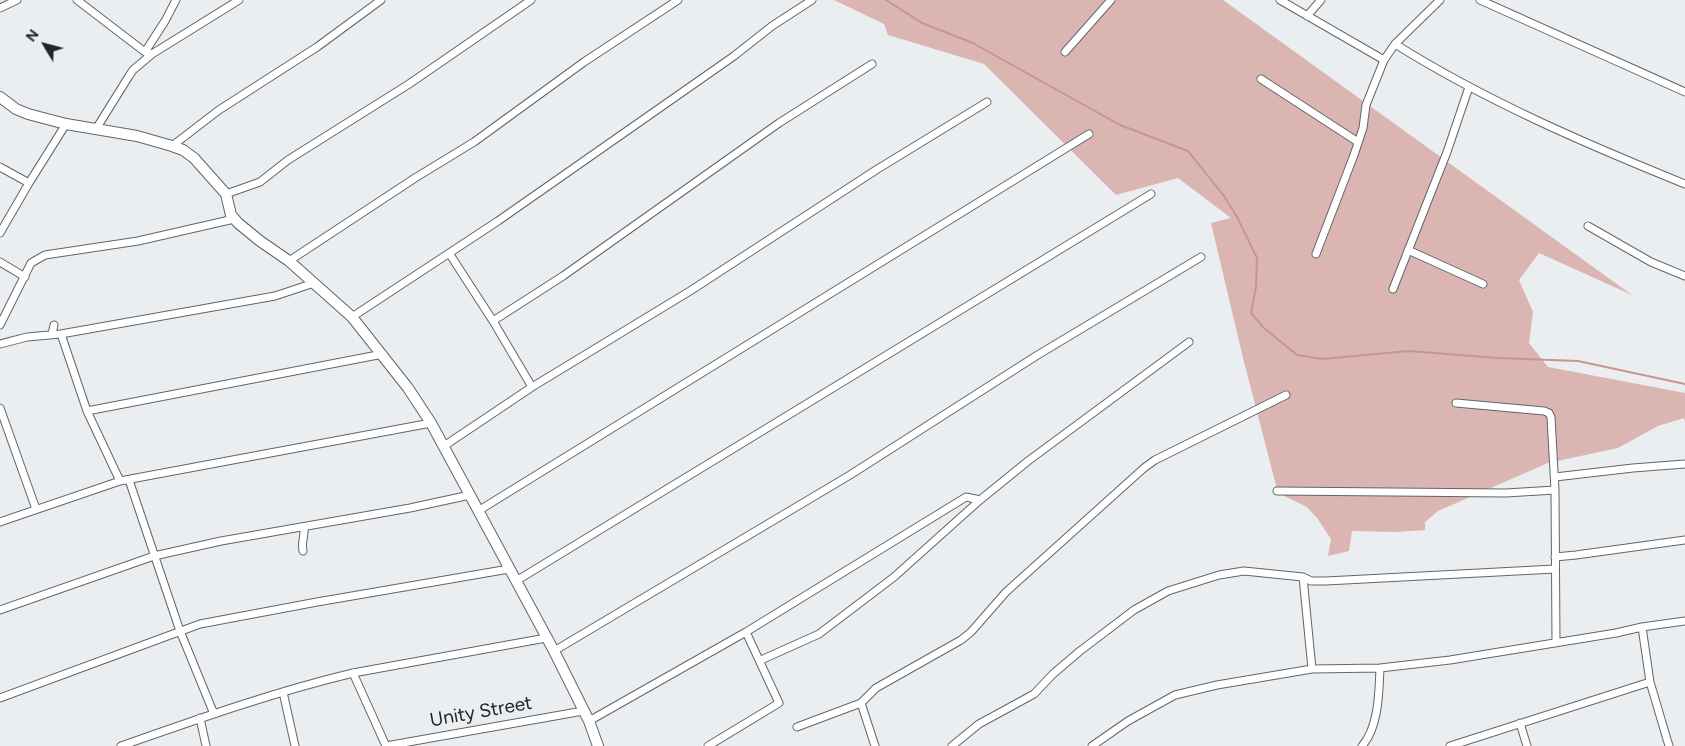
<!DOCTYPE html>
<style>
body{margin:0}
#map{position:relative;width:1685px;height:746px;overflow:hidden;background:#ebeef1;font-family:Figtree,sans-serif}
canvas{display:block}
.north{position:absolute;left:20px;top:20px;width:50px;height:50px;-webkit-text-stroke:4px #ebeef1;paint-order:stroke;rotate:307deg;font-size:14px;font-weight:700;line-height:20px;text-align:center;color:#232425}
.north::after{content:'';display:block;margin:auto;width:18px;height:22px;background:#232425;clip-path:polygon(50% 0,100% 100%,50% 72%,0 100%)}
</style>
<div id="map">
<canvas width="1685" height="746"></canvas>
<div class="north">N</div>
</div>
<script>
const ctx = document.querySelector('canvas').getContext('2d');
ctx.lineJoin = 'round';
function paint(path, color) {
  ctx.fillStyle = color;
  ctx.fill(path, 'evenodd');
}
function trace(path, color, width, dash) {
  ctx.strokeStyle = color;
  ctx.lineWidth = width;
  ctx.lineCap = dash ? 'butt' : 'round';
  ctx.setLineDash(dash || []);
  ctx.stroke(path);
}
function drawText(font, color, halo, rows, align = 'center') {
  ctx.font = font + ' Figtree,sans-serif';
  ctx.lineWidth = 4;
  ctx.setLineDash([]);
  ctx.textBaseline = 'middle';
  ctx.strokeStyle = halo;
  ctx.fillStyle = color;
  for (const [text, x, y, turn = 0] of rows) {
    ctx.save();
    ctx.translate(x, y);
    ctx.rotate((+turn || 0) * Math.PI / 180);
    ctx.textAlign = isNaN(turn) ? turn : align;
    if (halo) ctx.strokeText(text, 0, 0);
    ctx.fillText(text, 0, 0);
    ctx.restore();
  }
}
const green = new Path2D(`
 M834,0H1223L1632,295L1539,253L1519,280L1533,312L1529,343L1548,367L1685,393V422L1684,418L1658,426L1618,448L1548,463L1438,511L1425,522V530L1396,532L1352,531L1349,551L1328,556L1331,539L1317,518L1307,507L1278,493L1243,358L1211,223L1231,218L1178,178L1116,195L984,64L888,35L884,24Z`);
const stream = new Path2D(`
 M886,0L922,23L973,43L996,56L1120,125L1188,151L1224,196L1237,217L1257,258L1256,287L1251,313L1264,328L1297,355L1323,359L1408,351L1498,358L1578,361L1685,384`);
const street = new Path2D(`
 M77,0L145,52
 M1280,0L1384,60
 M1480,0L1685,92
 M0,8L17,0
 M1307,16L1321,0
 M1395,44C1486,101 1586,144 1685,184
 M1065,52L1111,0
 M152,54L239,0
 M1261,79L1358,142
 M96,129L129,76L133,70L152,54L145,52L165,21L176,0
 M172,146L219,110L317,47L381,0
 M0,167L29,183
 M226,194L260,182L288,160L409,84L531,0
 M1588,226L1651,262L1685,276
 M0,233L29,183L66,124
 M1408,250L1483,284
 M449,253L493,321L532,387
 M1316,254L1354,155L1363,128L1366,105L1384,60L1395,44L1440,0
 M289,261L415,178L474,142L584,62L678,0
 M0,262L25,277
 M1393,289L1447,152L1469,87
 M352,317L498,221L734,56L772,26L812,0
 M493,321L563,276L779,123L872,64
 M0,325L31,263L45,255L138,241L234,219
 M52,334L54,325
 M61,334L87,411L120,481
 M0,344L27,337L61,334L275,296L314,283
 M1456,403L1544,411L1549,413L1551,417L1555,490L1556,643
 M0,408L36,509
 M87,411L383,354
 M444,446L532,387L690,291L876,170L987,102
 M1555,477L1633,468L1685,464
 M129,480L180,631L214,714
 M1277,491L1506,493L1555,490
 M478,511L1089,134
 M0,522L120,481L431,423
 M303,551C301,542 305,536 304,527
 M1555,557L1576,555L1685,540
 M1303,577L1312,669
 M516,581L1151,194
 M0,610L154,556L221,541L410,508L470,495
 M1642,627L1685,621
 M554,651L850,475L1036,356L1201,257
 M761,660L819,634L894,577L980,500L1028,461L1189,342
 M353,673L386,746
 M283,692L295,746
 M0,698L200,624L317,602L509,569
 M861,703L875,746
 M200,718L206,746
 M589,721L746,632L966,497L980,500
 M1520,723L1527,746
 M797,727L861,703L876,688L961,640L971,632L1006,592L1144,468L1155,460L1286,395
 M121,746C198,719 274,692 353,673L546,638
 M386,746L583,711
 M708,746L779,703L746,632
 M952,746L979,724L1034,694L1053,674L1080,651L1134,610L1168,591L1219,575L1244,571L1303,577L1311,581H1326L1555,569
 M1092,746L1128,721L1175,695L1217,685L1312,669L1380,668L1450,660L1616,633L1642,627L1650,682L1669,746
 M1362,746C1379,727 1379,691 1380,668
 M1450,746L1650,682`);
const secondary = new Path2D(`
 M0,97L16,109L28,114L66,124L137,136L172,146L183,150L194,158L226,194L231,215L238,223L260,241L289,261L352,317L408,388L431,423L554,651L589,721L598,746`);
const streetNames = [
 ["Unity Street",481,712,-10]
];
paint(green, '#dab5b1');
trace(stream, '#c9958f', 2);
trace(street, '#636568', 9);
trace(secondary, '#636568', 12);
trace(street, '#fff', 7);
trace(secondary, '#fff', 10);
drawText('19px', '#232425', '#ebeef1', streetNames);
</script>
